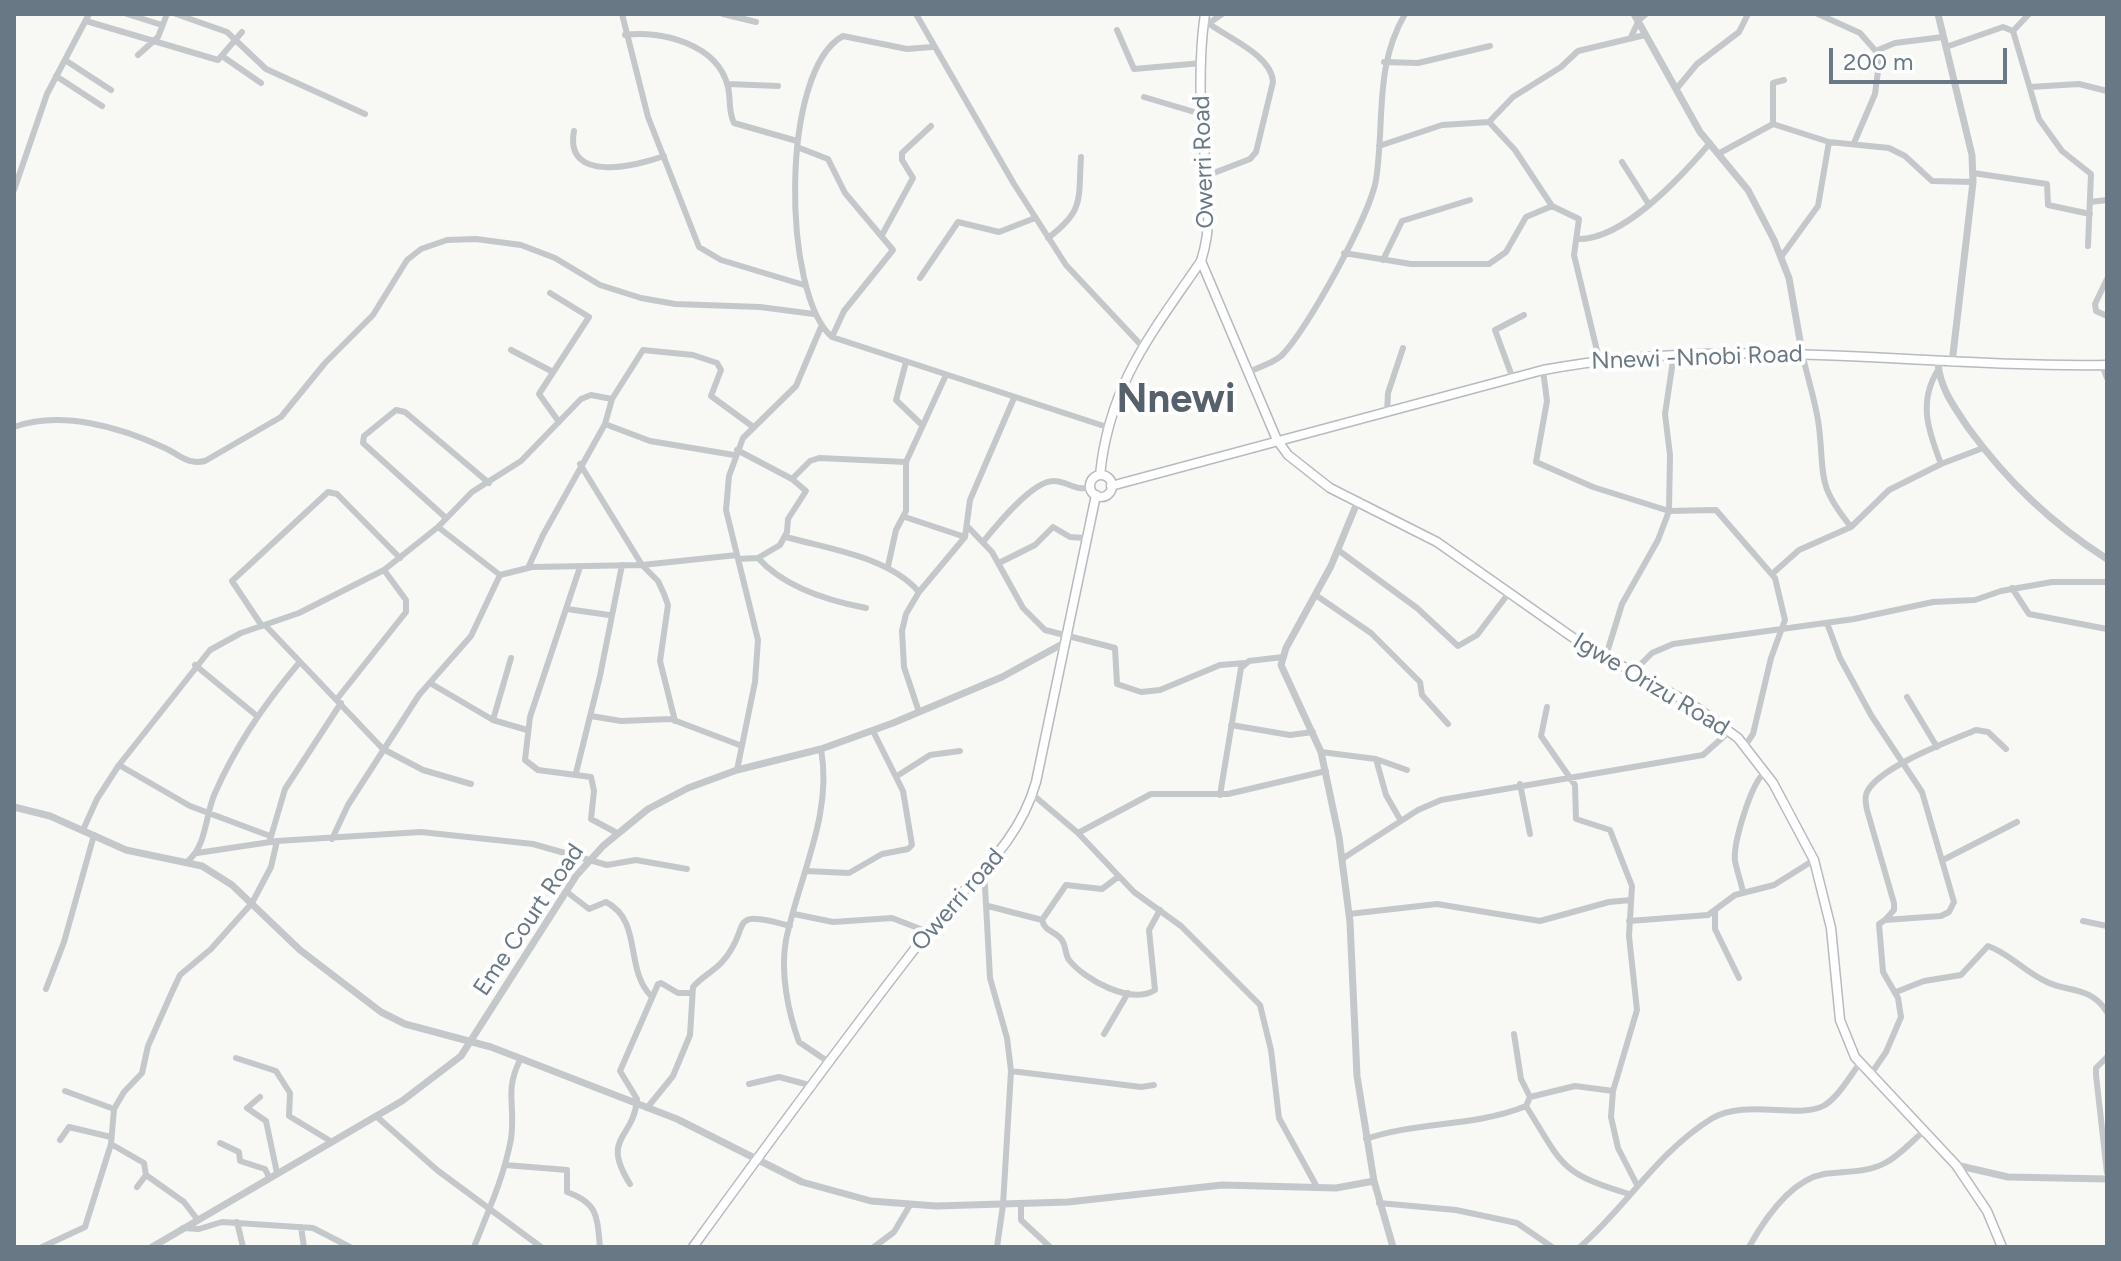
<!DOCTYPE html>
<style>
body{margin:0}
#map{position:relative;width:2121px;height:1261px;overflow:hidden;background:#f8f8f5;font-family:Figtree,sans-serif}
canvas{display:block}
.frame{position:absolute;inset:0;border:16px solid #687885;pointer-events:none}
.scale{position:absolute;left:1829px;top:48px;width:178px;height:36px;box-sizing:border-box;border:4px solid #687885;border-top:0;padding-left:10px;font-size:24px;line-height:28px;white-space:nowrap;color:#687885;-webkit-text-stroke:6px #fff;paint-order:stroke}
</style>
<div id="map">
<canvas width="2121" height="1261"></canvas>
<div class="frame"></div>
<div class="scale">200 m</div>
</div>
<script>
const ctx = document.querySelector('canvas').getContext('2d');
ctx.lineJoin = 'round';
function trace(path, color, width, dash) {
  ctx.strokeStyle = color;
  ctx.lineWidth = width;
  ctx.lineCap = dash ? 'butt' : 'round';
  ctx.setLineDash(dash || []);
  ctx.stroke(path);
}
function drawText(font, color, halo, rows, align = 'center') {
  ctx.font = font + ' Figtree,sans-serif';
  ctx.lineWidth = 8;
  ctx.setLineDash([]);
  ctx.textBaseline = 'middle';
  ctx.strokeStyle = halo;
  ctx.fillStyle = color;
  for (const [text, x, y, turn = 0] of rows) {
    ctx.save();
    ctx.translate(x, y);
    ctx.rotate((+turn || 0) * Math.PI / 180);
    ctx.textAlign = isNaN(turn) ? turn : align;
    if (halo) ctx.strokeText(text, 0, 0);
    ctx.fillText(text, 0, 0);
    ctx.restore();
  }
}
const minor = new Path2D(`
 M127,14L162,25
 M176,14L227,32L266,69L365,114
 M622,14L648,117L699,247L721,260L804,285
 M723,14L756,22
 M916,14L1014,184L1066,265L1141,345
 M1818,14L1860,33L1880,56L1875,94L1854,143
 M1204,20C1223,36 1272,54 1273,82L1256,152L1250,159L1206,176
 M86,21L218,60L242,32
 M1208,24L1222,14
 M1117,30L1134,69L1202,63
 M2013,31L2039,119L2062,151L2091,174L2088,246
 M2013,31L2029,14
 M625,35C661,30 718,44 728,87C731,99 728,111 734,123L797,141
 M1631,37L1639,20L1646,14
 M932,47L907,49L843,36C780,70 782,294 832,337L1107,427
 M1946,47L2003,27L2013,31
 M1878,50L1895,43L1943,37
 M138,55L158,37L167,14
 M222,56L261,83
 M65,60L111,90
 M1384,62L1418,63L1490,46
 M56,76L102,106
 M728,84L778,86
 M1678,87L1697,64L1739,32L1748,14
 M2030,87L2079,84L2107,91
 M1144,97L1201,114
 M1489,122L1513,97L1561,67L1578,51L1645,35
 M1773,124V83L1784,80
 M574,131C564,184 637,166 664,156
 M1379,146L1442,125L1489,122L1515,150L1552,206L1579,219L1574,255L1599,359
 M797,147L828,159L845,193L893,250L844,311L832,337
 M1718,154L1773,124L1829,142L1889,148L1905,156L1932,181L1973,182
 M1622,162L1648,203
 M1973,173L2047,184L2048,205L2090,214
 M14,190L47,94L89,14
 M2090,202L2107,200
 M882,235L913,178L902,160V153L931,126
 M1048,238C1085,210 1078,200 1081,157
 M1579,239C1624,239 1682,176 1710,143
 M1344,253L1411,264H1489L1506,252L1526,217L1552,206
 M1781,257L1818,206L1829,142
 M1383,260L1402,221L1470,200
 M920,278L958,222L999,232L1035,218
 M2107,279L2095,304L2096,311L2107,316
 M550,293L589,317L539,394L559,422
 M511,350L553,372
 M1802,352C1807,377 1816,402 1819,427C1825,478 1816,483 1851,527
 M906,362L896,400L922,425
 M2102,365L2107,378
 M1543,370L1547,401L1536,462L1593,487L1669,511L1716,510L1775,578L1785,620L1771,658L1753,734L1745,746
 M1938,370C1918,402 1928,430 1941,464
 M1249,372C1259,367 1273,363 1281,356C1307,331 1370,215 1376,180C1385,121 1374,67 1405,14
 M1513,379L1495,330L1524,315
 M1387,413L1388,393L1403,348
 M605,424L650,441L734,455
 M14,427C61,410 120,427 165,448C180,455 187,465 205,461L281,417L325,363L373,315L407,260L421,249L447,240L476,239L521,245L555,258L600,285L641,298L675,304L760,307L814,314
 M737,450L792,479L806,491L788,519L787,532L780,545L758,558L738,559
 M580,464L642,565L658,581L664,594L668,605L660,661L675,721
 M792,479L810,461L819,458L906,462
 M905,517L965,537
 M446,518L363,443L364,436L396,410L405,412L489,483
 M438,527L500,575L532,567L642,565L737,555
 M969,528L992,552L1023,608L1045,630L1115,648L1117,684L1141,692L1160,690L1220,665L1245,663
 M786,537C829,549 889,557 919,592
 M983,542C996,526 1033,480 1054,481C1067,481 1077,492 1090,487
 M1338,550L1417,608L1458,646L1477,635L1508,594
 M758,558C784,587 829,601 866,608
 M999,563L1035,545L1053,527L1070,537L1085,538
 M888,566L896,530L906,511V462L946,375
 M580,567L530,717L525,760L538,770L591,777L594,791L591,819L617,833
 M528,568L543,535L605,424L612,399L643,350L693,355L717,363L721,370L711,396L752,426
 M1772,574L1799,550L1851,527L1889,490L1941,464L1983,448
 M2012,588L2029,614L2107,629
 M1317,596L1371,633L1420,682L1422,695L1448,724
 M567,609L609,615
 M1827,623L1840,658L1871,715L1922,792L1954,902L1949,912L1941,916L1885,920L1879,924L1883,972L1898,998L1901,1017L1886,1052L1871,1074
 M265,625L383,749L423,770L471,784
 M262,626L232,581L328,492L337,494L400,558
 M1605,659L1622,604L1658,540L1669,511L1670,455L1665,414L1674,354
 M195,665L257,716
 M1632,673L1652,653L1673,644L1854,619L1933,602L1975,600L2001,591L2052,582H2107
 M430,683L493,720L527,730
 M1907,697L1937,747
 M337,699L406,612V600L384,570
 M1547,707L1541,736L1575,785L1576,819L1610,830L1632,886L1629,936L1637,1010L1613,1091L1611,1117L1618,1148L1637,1185
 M919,712L904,667L902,631L906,614L919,592L965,537L970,500L1014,398
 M591,716L621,721L671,719L742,746
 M493,720L511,658
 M1231,725L1290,735L1313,732
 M821,749C833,815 799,876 786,940C780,972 788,1012 799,1042L830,1063
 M1321,752L1376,759L1407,770
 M1376,759L1386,795L1401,821
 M119,765L190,806L270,836
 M737,770L755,682L758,640L726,510L729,476L743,438L796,386L821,327
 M576,773L600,676L622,565
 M897,776L930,755L960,751
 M1520,784L1530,834
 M1032,794L1078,833L1134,892L1181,926L1260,1005L1271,1050L1279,1118L1317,1187
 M1220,795L1241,668L1249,661L1283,657
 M83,830L97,799L119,765L210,650L241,633L299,613L384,570L438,527L472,492L521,461L581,399L591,395L612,399
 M1078,833L1151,794H1228L1326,771
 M332,839L348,805L419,695L471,636L500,575
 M270,840L285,789L341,703
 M197,853L277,841L421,832L533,844L607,865L636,860L687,869
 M1342,859L1418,810L1441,800L1703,755L1730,731
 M1943,860L2017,822
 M188,861C207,845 205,815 215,793C236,745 265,703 299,663
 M984,868L990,978L1007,1038L1011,1071L1003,1205L997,1247
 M806,871L849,873L882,854L908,849L912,845L903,791L873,731
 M567,892L589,909L606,902C643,921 624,968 651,996
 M1743,892C1741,882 1737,871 1735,861C1733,843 1751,783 1765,772
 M988,906L1042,920L1066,885L1102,889L1118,877
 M1715,912V929L1739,978
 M794,914L833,922L892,918L928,932
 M1349,914L1437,904L1540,921L1609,902L1631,900
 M1042,920C1045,933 1058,931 1063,942C1066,947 1065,954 1069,960C1085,980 1131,1005 1155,990L1149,930L1160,910
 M1885,920L1894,910V903L1867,810C1866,804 1864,798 1867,792C1879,767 1950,741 1976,730L1988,732L2006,749
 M1629,921L1708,915L1735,895L1774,885L1814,860
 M2083,921L2107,926
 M46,989L64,942L94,835
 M1896,992L1924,981L1961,975L1988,946C2009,953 2026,973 2047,982C2067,992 2091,986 2107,1012
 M1104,1034L1128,993
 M2107,1057L2096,1068V1075L2107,1173
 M236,1058L276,1071L290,1093L289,1116L332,1142
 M1011,1071L1141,1087L1154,1085
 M749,1084L779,1077L813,1086
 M65,1091L114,1109
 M260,1097L247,1108L266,1121L277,1173
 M1530,1097L1575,1086L1613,1091
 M1526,1106C1563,1165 1559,1173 1629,1194
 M647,1108L673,1076L690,1035L693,987C701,977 713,972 722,962C754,927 723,907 790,926
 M376,1116L437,1170L541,1247
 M1366,1139C1418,1121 1475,1127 1526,1106L1530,1097L1521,1079L1514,1034
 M60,1140L69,1127L111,1137
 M220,1143L239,1152L240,1161L265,1169L269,1177
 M111,1144L144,1163L146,1175
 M505,1165L567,1170V1192C598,1203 597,1216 600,1247
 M630,1184C600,1136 634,1140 637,1099L620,1071L658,984L661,983L678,993H691
 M137,1187L146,1175L184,1202L197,1219
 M1379,1203L1456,1210L1517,1223L1552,1247
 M1021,1204V1220L1050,1247
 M237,1222L243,1247
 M301,1227L304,1247
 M183,1228L199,1229L222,1222L313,1228L350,1247
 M42,1247L85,1227L111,1144L114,1109L124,1092L142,1073L148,1046L172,992L180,975L211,949L252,903L271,867L277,841
 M474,1247C488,1212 504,1177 511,1139C516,1105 504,1092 520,1060
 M874,1247L894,1232L910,1205
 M1580,1247C1626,1207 1658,1152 1711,1119C1745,1098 1799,1120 1825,1105C1839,1096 1850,1076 1860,1063
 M1749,1247C1764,1220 1791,1180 1824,1174C1844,1171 1867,1173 1885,1163C1899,1156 1912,1141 1924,1131`);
const tertiary = new Path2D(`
 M1634,14L1700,132L1748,190L1774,240L1789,278L1802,352
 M1938,14L1972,155L1973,182L1952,363
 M1938,363C1940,389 1955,408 1969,429C2008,482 2051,523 2107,559
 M1357,503L1331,566L1286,648L1281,665L1321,752L1339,837L1350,922L1357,1076L1374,1181L1393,1247
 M14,807L50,816L126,850L202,866L232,885L300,950L381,1012L405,1024L491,1047L677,1119L802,1182L871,1201L936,1206L1068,1202L1222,1185L1336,1188L1374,1181
 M1956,1165L2008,1177L2107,1179
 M152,1247L402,1101L461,1056L576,876L603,846L648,809L688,788L737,770L821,749L893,723L1002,677L1064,643`);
const secondary = new Path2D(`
 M1201,261L1277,440L1288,455L1330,488L1437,542L1582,644L1693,705L1738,738L1773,783L1814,860L1831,928L1840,1020L1855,1057L1956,1165L1987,1211L2002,1247
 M1100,475C1109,384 1152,333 1201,261C1217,213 1203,162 1201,113C1200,81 1200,46 1205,14
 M1090 486a11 11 0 1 1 22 0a11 11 0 1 1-22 0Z
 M1111,486L1543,370C1731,334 1918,368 2107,365
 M693,1247C769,1142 847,1036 927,933C967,881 1017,849 1036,782L1096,495`);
const streetNames = [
 ["Owerri Road",1204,162,-92],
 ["Nnewi -Nnobi Road",1697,358,-2],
 ["Igwe Orizu Road",1651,685,31],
 ["Owerri road",958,900,-49],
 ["Eme Court Road",529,920,-56]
];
const townNames = [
 ["Nnewi",1176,400]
];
trace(secondary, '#b6bbbf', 11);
trace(minor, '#c4c8cb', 6);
trace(tertiary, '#c4c8cb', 7);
trace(secondary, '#fff', 8);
drawText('24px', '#687885', '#fff', streetNames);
drawText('bold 40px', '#55616b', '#fff', townNames);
</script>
